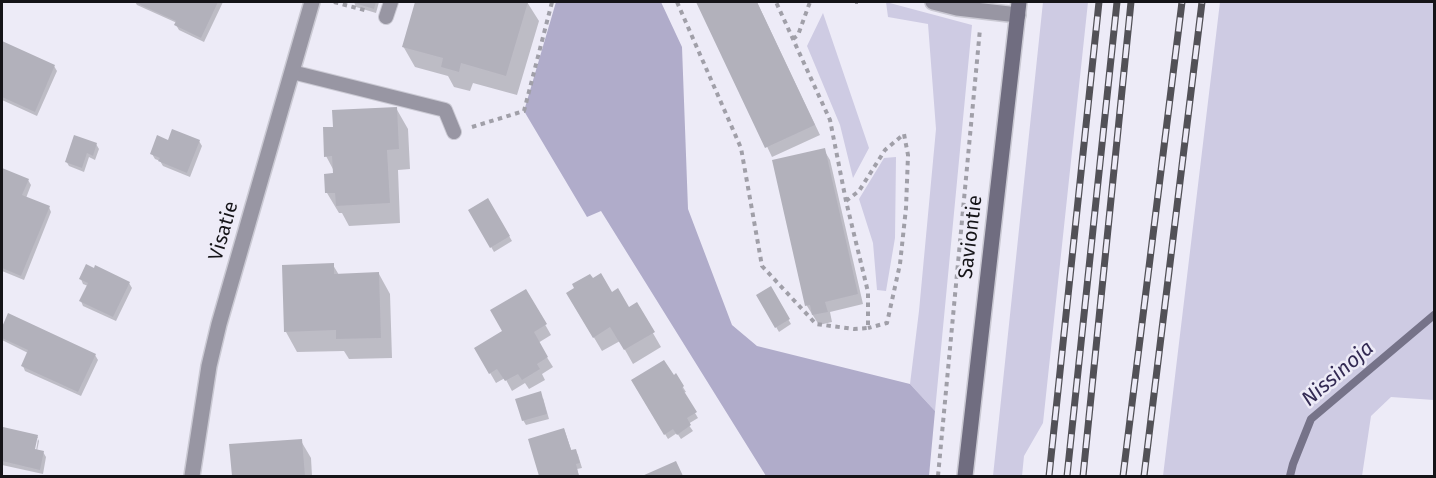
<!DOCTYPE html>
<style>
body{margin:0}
#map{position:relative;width:1436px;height:478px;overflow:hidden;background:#edebf7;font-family:"Fira Sans",sans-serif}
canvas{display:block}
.frame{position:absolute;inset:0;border:3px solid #151418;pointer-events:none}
</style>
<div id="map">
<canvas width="1436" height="478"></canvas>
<div class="frame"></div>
</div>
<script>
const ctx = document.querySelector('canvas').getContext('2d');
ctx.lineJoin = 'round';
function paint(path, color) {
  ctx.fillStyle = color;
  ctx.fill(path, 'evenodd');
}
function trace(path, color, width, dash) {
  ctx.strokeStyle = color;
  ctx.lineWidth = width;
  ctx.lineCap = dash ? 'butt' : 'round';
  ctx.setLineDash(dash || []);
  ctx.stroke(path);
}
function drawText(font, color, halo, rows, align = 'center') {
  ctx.font = font + ' "Fira Sans",sans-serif';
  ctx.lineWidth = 5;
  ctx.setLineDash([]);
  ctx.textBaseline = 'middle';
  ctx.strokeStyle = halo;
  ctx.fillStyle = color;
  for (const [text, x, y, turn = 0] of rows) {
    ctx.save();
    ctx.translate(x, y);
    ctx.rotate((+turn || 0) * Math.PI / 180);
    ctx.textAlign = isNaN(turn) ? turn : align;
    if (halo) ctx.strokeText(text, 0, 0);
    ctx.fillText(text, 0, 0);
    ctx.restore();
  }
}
const green = new Path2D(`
 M886,2L972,25L935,411L910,384L919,311L936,129L928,24L888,17Z
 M1043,2H1088L1043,423L1024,456L1022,476H993Z
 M1220,2H1434V400L1391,397L1371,416L1362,476H1163Z
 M823,13L869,148L853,178L840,125L807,46Z
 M896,157L895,238L886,291L877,290L873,243L859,199L884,158Z`);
const forest = new Path2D(`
 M556,2H661L682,47L688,209L732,325L757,346L910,384L935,411L929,476H766L601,211L587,217L524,111Z`);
const shadow = new Path2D(`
 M135,2H223L204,42L179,30L176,25L177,23L137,5Z
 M354,2H379L376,13L356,7Z
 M416,2H527L539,21L517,95L473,83L470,91L454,87L448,76L415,67L403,46Z
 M698,2H757L820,135L772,157Z
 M2,43L54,66L57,71L37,116L2,100Z
 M396,108L408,129L410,169L398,170L400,223L349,226L342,213H339L327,193L335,175L334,171L326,156L335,128Z
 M199,141L202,146L190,177L163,166L160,161L155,159L152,154L169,142Z
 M96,144L99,149L95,160L89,157L84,172L69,166L66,161Z
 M824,150L830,160L863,304L830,312L832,322L819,325L807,306Z
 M2,170L28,180L31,185L26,198L49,207L51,212L24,280L2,271V195L4,189L2,188Z
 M488,200L512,241L494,252L470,210Z
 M333,265L339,275L379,274L390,294L392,358L349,359L344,351L297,352L286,332Z
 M81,279L129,283L132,288L116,321L83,306L81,301L88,286L83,284Z
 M592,280L612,294L628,309L636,304L661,347L633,364L620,341L602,351L568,294Z
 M770,288L791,324L779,332L758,296Z
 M526,291L551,335L538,343L553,367L542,374L545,380L529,389L525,383L512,391L505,378L496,383L476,349L504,332Z
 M9,315L95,355L98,360L81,396L25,371L23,366L28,353L2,340V331Z
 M676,376L686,392L683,393L698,418L688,424L693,431L681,439L677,433L668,439L633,381Z
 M543,398L549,419L526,425L523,420Z
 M4,429L37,436L38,438H35V457L38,439L39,441L37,451L43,452L46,457L43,474L2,465V442Z
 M564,429L572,452L575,450L578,455L582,468L577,469L579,476H540L529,440Z
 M301,441L311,458L312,476H233L231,446Z
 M675,463L682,476H645Z`);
const stream = new Path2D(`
 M1290,476L1293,464L1311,419L1434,315`);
const building = new Path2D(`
 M134,2H218L201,38L174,25L176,21Z
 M351,2H376L374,9Z
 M415,2H528L506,76L461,63L459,72L441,67L443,58L402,47Z
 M696,2H757L815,125L765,148Z
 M2,41L55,65L35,112L2,97Z
 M397,107L399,149L387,150L390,203L336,206L335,193H325L324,174L333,173L332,156L324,157L323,127H333L332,110Z
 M172,129L200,140L187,173L158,161L160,158L150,154L157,135L168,140Z
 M74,135L97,143L93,156L87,153L82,168L65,162Z
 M825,148L858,294L825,302L828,312L812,315L810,305L805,306L772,160Z
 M2,168L29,179L22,195L50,206L21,276L2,268V191L3,186L2,185Z
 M488,198L510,236L490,248L468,210Z
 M334,263V274L379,272L381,338L336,339V330L284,332L282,265Z
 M86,264L94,268L95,265L130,282L113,317L79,301L88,283L79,279Z
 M601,273L612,292L618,288L629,307L637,302L655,332L624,350L610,327L593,338L566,293L574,288L572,284L590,274L593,278Z
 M771,286L790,319L775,328L756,295Z
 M526,289L547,324L534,332L548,357L537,364L540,369L522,380L518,374L505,381L497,369L489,374L474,348L502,331L490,310Z
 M8,313L96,354L78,392L21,366L28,350L2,338V327Z
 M664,360L674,375L676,373L684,386L682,388L697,412L687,418L691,425L677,435L673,429L664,435L631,380Z
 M541,391L547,414L522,421L515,399Z
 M3,427L38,435L35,449L44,451L40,470L2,461V435Z
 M564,428L571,450L576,449L580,463L576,464L579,476H539L528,439Z
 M302,439L305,476H232L229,444Z
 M676,461L683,476H642Z`);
const path = new Path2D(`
 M334,2L368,11
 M677,2L741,148L762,266L816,324L854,329L868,328V292L846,201L830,120L776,2
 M855,2H858
 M793,39L798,35L810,2
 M472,127L524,111L552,2
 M846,201L859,191L885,150L904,134L908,155L906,208L900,264L887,323L868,328
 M938,476L980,29`);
const lane = new Path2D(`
 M386,17L391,2
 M292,72L445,110L454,132`);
const street = new Path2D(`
 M933,2L957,8L1018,15
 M192,476L209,366L219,324L312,2`);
const secondary = new Path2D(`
 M965,476L1019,2`);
const rail = new Path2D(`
 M1049,476L1099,2
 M1067,476L1117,2
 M1083,476L1131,2
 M1123,476L1182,2
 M1144,476L1202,2`);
const streetNames = [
 ["Visatie",224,231,-74],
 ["Saviontie",971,237,-83]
];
const waterNames = [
 ["Nissinoja",1338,374,-41]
];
paint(green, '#cecbe3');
paint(forest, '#b0acca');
paint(shadow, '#0003');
trace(stream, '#767389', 8);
paint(building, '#b2b1bb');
trace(lane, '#cac9d3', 16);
trace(street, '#cac9d3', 18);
trace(secondary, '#cac9d3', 18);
trace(path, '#a09fa8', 4, [4.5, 4.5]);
trace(lane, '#9896a3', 14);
trace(street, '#9896a3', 15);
trace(secondary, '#706d80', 15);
trace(rail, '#525157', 7);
trace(rail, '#edebf7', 4.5, [14]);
drawText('20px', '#151418', '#edebf7', streetNames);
drawText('italic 21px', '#332a53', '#edebf7', waterNames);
</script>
